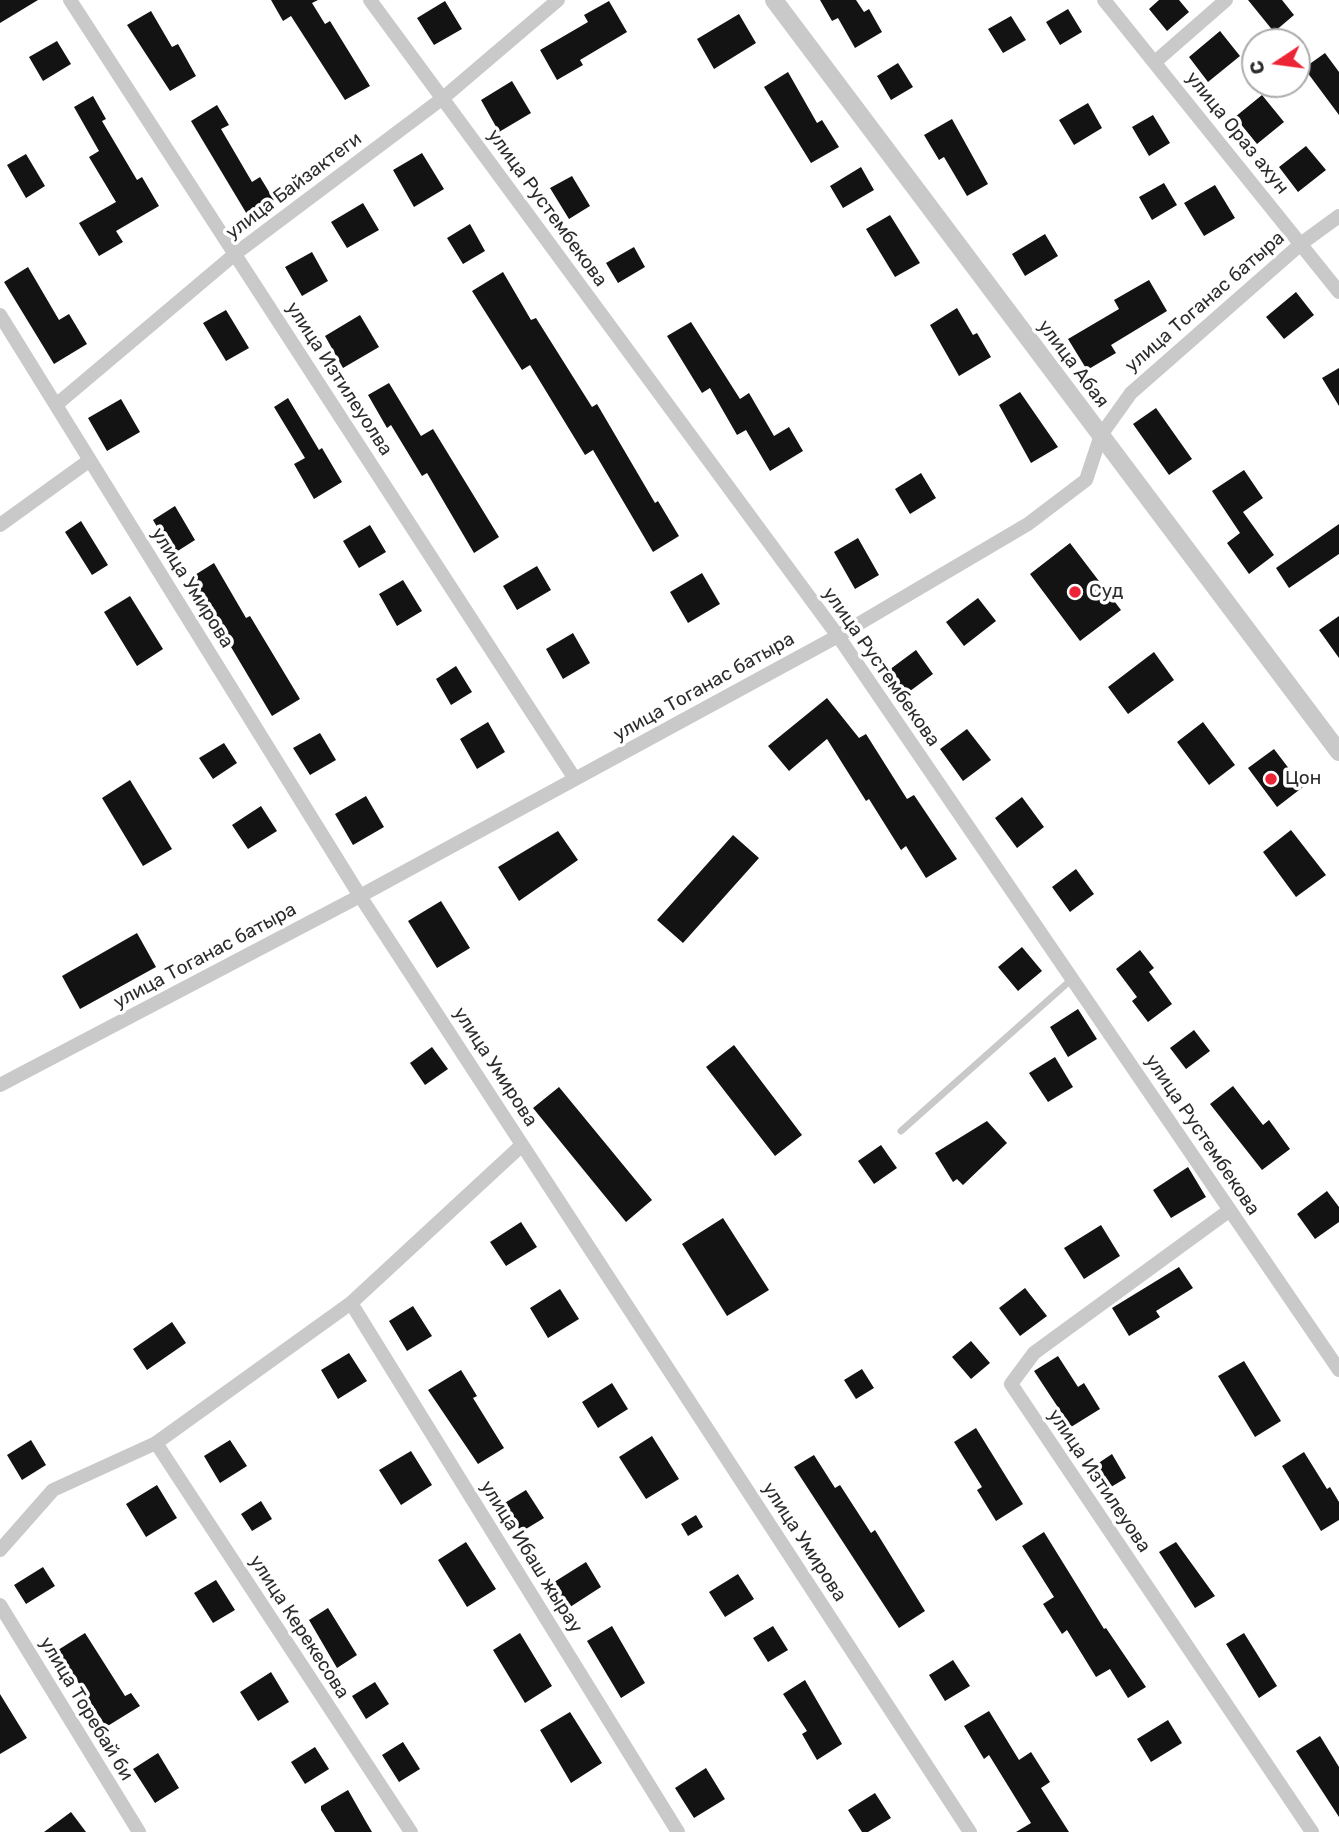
<!DOCTYPE html>
<meta charset="utf-8">
<style>
body{margin:0}
#map{position:relative;width:1339px;height:1832px;overflow:hidden;background:#fff;font-family:Rubik,sans-serif}
canvas{display:block}
.north{position:absolute;left:1241px;top:28px;width:70px;height:70px;box-sizing:border-box;background:#fff;border:2px solid #ababab;border-radius:50%;rotate:257deg;font-size:19px;font-weight:700;line-height:28px;text-align:center;color:#2c2c2c}
.north::after{content:'';display:block;margin:auto;width:24px;height:32px;background:#ec2536;clip-path:polygon(50% 0,100% 100%,50% 72%,0 100%)}
</style>
<div id="map">
<canvas width="1339" height="1832"></canvas>
<div class="north">С</div>
</div>
<script>
const ctx = document.querySelector('canvas').getContext('2d');
ctx.lineJoin = 'round';
function paint(path, color) {
  ctx.fillStyle = color;
  ctx.fill(path, 'evenodd');
}
function trace(path, color, width, dash) {
  ctx.strokeStyle = color;
  ctx.lineWidth = width;
  ctx.lineCap = dash ? 'butt' : 'round';
  ctx.setLineDash(dash || []);
  ctx.stroke(path);
}
function drawText(font, color, halo, rows, align = 'center') {
  ctx.font = font + ' Rubik,sans-serif';
  ctx.lineWidth = 7;
  ctx.setLineDash([]);
  ctx.textBaseline = 'middle';
  ctx.strokeStyle = halo;
  ctx.fillStyle = color;
  for (const [text, x, y, turn = 0] of rows) {
    ctx.save();
    ctx.translate(x, y);
    ctx.rotate((+turn || 0) * Math.PI / 180);
    ctx.textAlign = isNaN(turn) ? turn : align;
    if (halo) ctx.strokeText(text, 0, 0);
    ctx.fillText(text, 0, 0);
    ctx.restore();
  }
}
const building = new Path2D(`
 M0,0H38L0,23Z
 M271,0H318L312,3L325,24L330,21L370,86L345,100L291,16L283,21Z
 M820,0H856L864,12L869,9L882,32L855,48L838,18L832,21Z
 M1159,0H1179L1189,12L1167,31L1149,9Z
 M1248,0H1282L1294,15L1274,32Z
 M445,1L462,29L434,45L417,18Z
 M609,1L627,32L580,60L583,65L557,80L540,50L588,22L584,15Z
 M1068,9L1082,32L1060,45L1046,22Z
 M151,11L172,47L178,44L196,76L170,91L127,25Z
 M739,14L756,43L714,69L697,39Z
 M1011,16L1026,40L1003,53L988,29Z
 M1220,31L1240,56L1208,82L1189,57Z
 M57,41L71,64L43,81L29,57Z
 M1325,53L1339,72V115L1304,68Z
 M898,63L913,87L891,100L877,76Z
 M788,72L817,123L822,120L839,147L811,163L764,87Z
 M512,81L531,113L499,132L481,100Z
 M1262,95L1284,122L1257,144L1235,117Z
 M93,96L106,119L102,121L137,180L142,177L159,206L116,231L123,242L99,256L79,223L116,202L89,157L99,151L74,107Z
 M1088,103L1102,128L1074,145L1059,120Z
 M217,105L229,125L221,129L252,182L260,177L274,200L248,216L191,121Z
 M1153,115L1170,143L1149,156L1132,127Z
 M952,119L988,184L967,196L944,157L939,160L924,135Z
 M1306,146L1326,170L1298,192L1279,167Z
 M422,153L444,189L414,207L393,170Z
 M26,154L45,186L26,198L7,165Z
 M861,167L874,190L843,208L830,186Z
 M572,176L590,206L569,219L550,188Z
 M1164,183L1177,205L1152,220L1139,197Z
 M1215,185L1235,218L1204,236L1184,203Z
 M363,203L379,230L347,248L331,222Z
 M890,215L920,263L895,277L866,229Z
 M470,224L485,251L463,264L447,238Z
 M1045,234L1058,256L1025,276L1012,254Z
 M634,247L645,267L618,283L606,263Z
 M312,252L328,281L302,296L285,267Z
 M28,267L59,320L69,314L87,344L54,364L4,282Z
 M503,272L531,320L536,318L592,407L597,404L655,503L658,501L679,536L653,552L593,450L585,455L530,365L522,370L472,291Z
 M1149,280L1167,311L1111,345L1116,353L1087,370L1068,339L1119,309L1114,300Z
 M1296,292L1314,315L1284,339L1266,317Z
 M957,308L973,335L977,333L991,357L959,376L930,325Z
 M226,310L249,348L226,361L203,323Z
 M360,315L379,347L343,368L325,336Z
 M691,322L740,399L749,393L774,436L789,427L803,451L770,471L746,430L737,435L710,388L702,393L667,336Z
 M1339,368V406L1322,378Z
 M389,383L421,436L433,429L499,537L474,553L427,473L422,476L391,425L387,428L368,395Z
 M1020,392L1058,447L1031,463L999,405Z
 M288,398L319,450L322,448L342,482L314,499L294,464L305,458L274,407Z
 M121,399L140,432L107,451L88,418Z
 M1156,408L1192,459L1169,475L1133,424Z
 M1244,470L1263,498L1243,512L1274,555L1249,574L1227,543L1240,533L1212,491Z
 M921,473L936,498L910,514L895,489Z
 M175,506L195,540L173,554L153,520Z
 M81,521L108,565L92,575L65,532Z
 M1339,524V554L1289,588L1276,568Z
 M370,525L386,552L359,568L343,541Z
 M858,538L879,575L855,589L834,552Z
 M1070,543L1121,610L1080,641L1030,574Z
 M214,563L246,618L250,616L300,699L272,716L190,578Z
 M537,566L551,590L517,610L503,586Z
 M702,573L720,604L688,623L670,592Z
 M403,580L422,611L397,626L379,594Z
 M130,596L163,649L137,666L104,612Z
 M978,598L996,621L964,646L946,622Z
 M1339,616V658L1319,630Z
 M573,633L590,663L563,679L546,649Z
 M916,650L933,674L902,697L885,673Z
 M1154,652L1174,680L1128,714L1108,687Z
 M456,666L472,692L451,705L436,679Z
 M827,698L859,738L866,734L907,799L914,795L957,859L926,878L906,846L901,850L869,799L866,801L827,739L789,771L768,746Z
 M488,722L505,752L477,769L460,739Z
 M1203,722L1235,765L1209,785L1177,742Z
 M967,729L991,760L963,781L940,749Z
 M320,733L336,760L310,775L293,748Z
 M224,743L237,763L213,779L199,758Z
 M1274,749L1303,787L1277,807L1248,768Z
 M130,780L172,849L143,866L102,798Z
 M366,796L384,827L353,845L335,814Z
 M1022,797L1044,827L1017,848L995,818Z
 M261,806L277,831L248,849L232,825Z
 M1291,830L1326,875L1296,897L1263,852Z
 M558,831L578,860L519,901L498,867Z
 M733,835L759,858L683,943L657,920Z
 M1076,869L1094,894L1070,912L1052,887Z
 M441,901L470,948L437,968L408,921Z
 M137,933L156,967L80,1009L62,976Z
 M1022,947L1042,971L1018,991L998,967Z
 M1140,950L1154,968L1149,972L1172,1004L1148,1022L1132,1001L1137,997L1116,969Z
 M1078,1009L1097,1039L1068,1057L1050,1027Z
 M1194,1030L1210,1051L1186,1069L1170,1048Z
 M734,1045L802,1135L775,1156L706,1067Z
 M432,1047L448,1069L425,1085L410,1063Z
 M1055,1057L1073,1087L1048,1102L1029,1073Z
 M1233,1086L1263,1125L1269,1120L1290,1149L1262,1170L1210,1104Z
 M559,1087L652,1200L626,1222L533,1108Z
 M987,1121L1007,1143L963,1185L957,1179L953,1182L935,1153Z
 M881,1145L897,1168L874,1184L858,1161Z
 M1188,1167L1206,1197L1171,1218L1153,1190Z
 M1327,1191L1339,1207V1222L1315,1239L1297,1214Z
 M723,1218L769,1290L727,1316L682,1244Z
 M521,1222L537,1247L506,1266L490,1242Z
 M1101,1225L1120,1256L1084,1279L1064,1248Z
 M1179,1267L1193,1288L1156,1311L1160,1317L1129,1336L1112,1308Z
 M1025,1288L1047,1316L1020,1336L999,1308Z
 M560,1289L579,1319L548,1338L530,1308Z
 M413,1306L432,1336L407,1351L389,1321Z
 M172,1322L186,1343L147,1370L133,1349Z
 M971,1341L990,1363L971,1379L952,1357Z
 M349,1353L367,1381L338,1399L321,1370Z
 M1058,1356L1078,1387L1084,1383L1100,1409L1071,1427L1034,1371Z
 M1244,1361L1281,1421L1255,1437L1218,1376Z
 M862,1369L874,1388L856,1399L844,1380Z
 M461,1370L477,1396L473,1398L504,1448L478,1464L428,1390Z
 M612,1383L628,1409L598,1428L582,1402Z
 M976,1428L1023,1504L996,1521L977,1490L982,1487L954,1442Z
 M652,1436L679,1479L646,1499L619,1457Z
 M31,1440L46,1465L22,1480L7,1455Z
 M230,1440L247,1466L220,1483L204,1456Z
 M411,1451L432,1485L401,1505L379,1470Z
 M1304,1452L1327,1489L1330,1487L1339,1502V1520L1321,1531L1282,1466Z
 M1112,1454L1126,1478L1111,1487L1097,1464Z
 M814,1455L835,1488L840,1485L871,1533L875,1530L925,1611L899,1628L794,1467Z
 M157,1485L177,1518L146,1537L126,1504Z
 M526,1490L544,1518L521,1532L503,1504Z
 M261,1501L272,1519L252,1531L241,1514Z
 M696,1515L703,1527L688,1536L681,1524Z
 M1044,1532L1104,1629L1106,1628L1146,1687L1128,1698L1110,1669L1096,1677L1067,1630L1062,1634L1043,1604L1054,1597L1022,1546Z
 M466,1542L496,1589L467,1607L438,1560Z
 M1176,1542L1215,1596L1195,1608L1159,1552Z
 M586,1562L601,1587L567,1609L551,1584Z
 M43,1567L55,1586L26,1604L14,1585Z
 M738,1574L754,1599L725,1617L709,1592Z
 M216,1580L235,1610L213,1623L194,1593Z
 M328,1608L357,1655L337,1668L309,1620Z
 M612,1626L645,1683L621,1698L587,1641Z
 M773,1626L788,1650L768,1662L753,1638Z
 M85,1633L125,1696L131,1693L140,1706L106,1727L58,1650Z
 M520,1633L552,1686L525,1703L493,1650Z
 M1244,1633L1277,1686L1259,1698L1226,1644Z
 M953,1660L970,1686L945,1701L929,1675Z
 M271,1672L289,1702L258,1721L240,1692Z
 M805,1680L842,1744L817,1760L802,1734L807,1731L783,1694Z
 M375,1682L389,1704L366,1719L352,1696Z
 M0,1694L27,1738L0,1754Z
 M989,1711L1019,1760L1031,1752L1050,1782L1041,1788L1069,1832H1016L1031,1823L989,1755L984,1759L964,1726Z
 M570,1712L602,1763L571,1783L540,1730Z
 M1168,1720L1182,1743L1151,1762L1137,1739Z
 M1320,1736L1339,1767V1817L1296,1751Z
 M403,1742L420,1769L399,1782L382,1755Z
 M315,1747L329,1769L305,1784L291,1762Z
 M158,1753L179,1788L155,1803L133,1769Z
 M706,1768L725,1799L694,1818L675,1788Z
 M348,1790L365,1820L372,1832H335L321,1810V1806Z
 M875,1793L891,1818L868,1832H862L848,1810Z
 M71,1812L86,1832H44Z`);
const service = new Path2D(`
 M901,1131L1072,979`);
const minor = new Path2D(`
 M70,0L575,779
 M370,0L838,636L1339,1370
 M1104,0L1339,292
 M1155,62L1226,0
 M0,315L360,896L970,1832
 M56,405L235,254L443,98L558,0
 M0,525L90,460
 M0,1085L360,896L838,636L1028,524L1086,480L1101,435L1131,393L1302,243L1339,216
 M1230,1210L1034,1353L1011,1384L1312,1832
 M351,1303L678,1832
 M156,1443L411,1832
 M0,1550L53,1490L156,1443L351,1303L522,1145
 M0,1605L139,1832`);
const tertiary = new Path2D(`
 M774,0L1339,752`);
const markers = [
 [1075,592,7,"#ec2536"],
 [1271,779,7,"#ec2536"]
];
const streetNames = [
 ["улица Ораз ахун",1237,133,51],
 ["улица Байзактеги",294,186,-37],
 ["улица Рустембекова",547,208,54],
 ["улица Тоганас батыра",1205,302,-41],
 ["улица Абая",1073,364,53],
 ["улица Изтилеуолва",339,379,57],
 ["улица Умирова",192,588,58],
 ["улица Рустембекова",881,667,55],
 ["улица Тоганас батыра",704,687,-29],
 ["улица Тоганас батыра",205,956,-28],
 ["улица Умирова",495,1067,57],
 ["улица Рустембекова",1202,1135,56],
 ["улица Изтилеуова",1099,1481,56],
 ["улица Умирова",804,1542,57],
 ["улица Ибаш жырау",531,1557,58],
 ["улица Керекесова",299,1627,57],
 ["улица Торебай би",86,1709,59]
];
const poiNames = [
 ["Суд",1089,592],
 ["Цон",1285,779]
];
paint(building, '#131313');
trace(service, '#c9c9c9', 7);
trace(minor, '#c9c9c9', 14);
trace(tertiary, '#c9c9c9', 18);
for (const [x, y, r, color] of markers) {
  const dot = new Path2D();
  dot.arc(x, y, r, 0, 2 * Math.PI);
  ctx.fillStyle = color;
  ctx.fill(dot);
  trace(dot, '#fff', 2.5);
}
drawText('19px', '#2c2c2c', '#fff', streetNames);
drawText('19px', '#2c2c2c', '#fff', poiNames, 'left');
</script>
